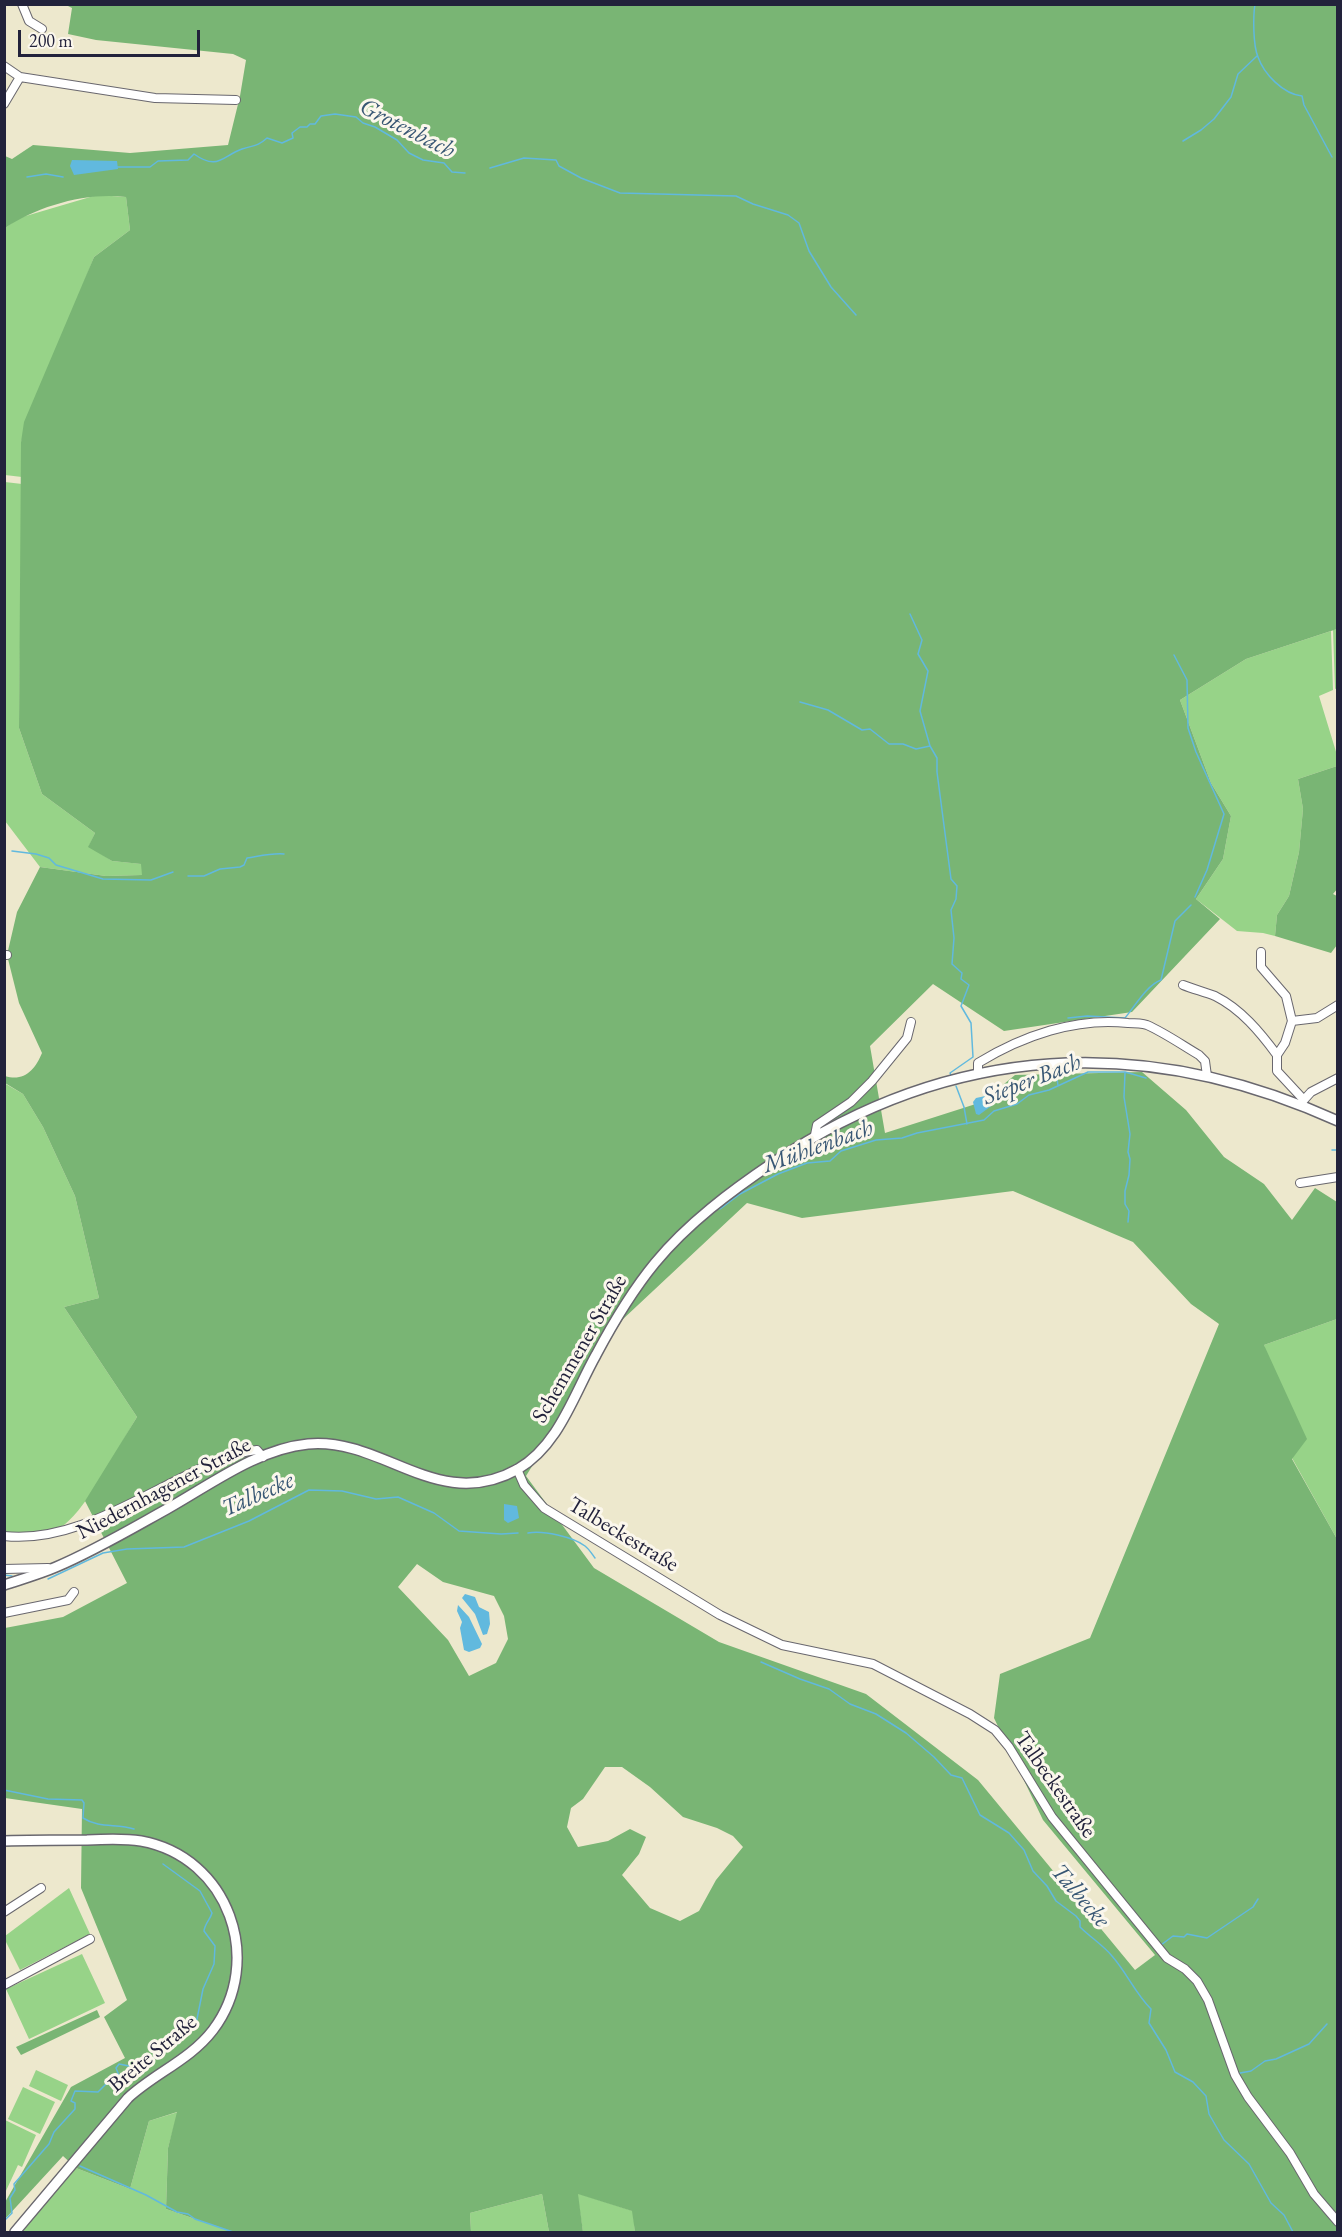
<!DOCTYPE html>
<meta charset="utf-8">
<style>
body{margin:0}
#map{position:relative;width:1342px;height:2237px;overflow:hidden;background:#ede8cd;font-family:"EB Garamond",serif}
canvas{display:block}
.frame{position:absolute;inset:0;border:6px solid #22223b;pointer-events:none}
.scale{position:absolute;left:18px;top:30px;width:182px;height:27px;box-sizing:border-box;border:3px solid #22223b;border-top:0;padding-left:8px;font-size:18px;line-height:21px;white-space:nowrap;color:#22223b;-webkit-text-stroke:4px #fbf7ec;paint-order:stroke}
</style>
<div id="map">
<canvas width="1342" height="2237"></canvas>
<div class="frame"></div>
<div class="scale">200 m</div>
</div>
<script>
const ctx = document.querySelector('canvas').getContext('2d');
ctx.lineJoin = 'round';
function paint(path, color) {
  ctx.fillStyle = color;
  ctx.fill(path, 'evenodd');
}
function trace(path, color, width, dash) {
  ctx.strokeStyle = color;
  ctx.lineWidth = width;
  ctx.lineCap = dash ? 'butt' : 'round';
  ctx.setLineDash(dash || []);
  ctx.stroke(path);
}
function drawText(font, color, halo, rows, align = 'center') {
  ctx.font = font + ' "EB Garamond",serif';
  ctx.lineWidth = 6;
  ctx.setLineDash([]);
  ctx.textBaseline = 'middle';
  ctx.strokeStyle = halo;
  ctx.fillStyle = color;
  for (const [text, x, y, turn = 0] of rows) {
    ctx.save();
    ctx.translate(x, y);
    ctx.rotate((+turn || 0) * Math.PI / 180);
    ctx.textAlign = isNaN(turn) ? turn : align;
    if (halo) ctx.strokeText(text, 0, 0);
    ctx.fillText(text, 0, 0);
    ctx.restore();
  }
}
const green = new Path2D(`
 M97,195L126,197L130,230L94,257L21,442L22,477L5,475V228L19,218Z
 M5,482L22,484L19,728L42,794L95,833L89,846L112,861L142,864V875L106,876L40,867L5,821Z
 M1337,629L1338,688L1335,689L1333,630Z
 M1331,631L1333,690L1319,696L1337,755V766L1298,779L1303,809L1299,852L1289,896L1277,915L1275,936L1263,933L1237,931L1196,899L1223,859L1231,816L1211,783L1180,700L1246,659Z
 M4,1083L23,1094L43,1127L75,1196L99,1298L64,1307L137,1417C120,1444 88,1507 64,1525C55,1531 17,1534 4,1535Z
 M1337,1319V1539L1292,1458L1264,1345Z
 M69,1888L90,1934L20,1970L5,1940V1936Z
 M82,1954L105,2003L29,2039L6,1989Z
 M36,2070L68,2085L61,2101L29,2086Z
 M23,2087L55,2102L40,2134L8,2119Z
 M178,2112L168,2148L166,2209L233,2232H22L76,2168L130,2189L149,2121Z
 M5,2120L36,2135L22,2167L18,2165L5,2193Z
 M577,2193L633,2211L635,2232H583Z
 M542,2194L549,2232H471L470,2213Z`);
const forest = new Path2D(`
 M66,5H1337V629L1246,659L1180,700L1211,783L1231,816L1223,859L1196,899L1220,919L1132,1012L1004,1031L933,984L870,1046L885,1133L982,1102L1015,1075L1142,1072L1186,1110L1224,1157L1264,1184L1292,1220L1315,1188L1337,1202V1319L1264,1345L1307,1439L1292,1459L1337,1539V2232H635L632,2211L578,2194L583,2232H549L542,2194L470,2213L471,2232H233L166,2209L168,2148L177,2112L149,2121L130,2189L76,2168L63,2156L5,2219L4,2204L71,2087L125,2058L104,2017L127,2000L81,1888L82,1809L5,1798V1628L63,1617L127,1583L85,1501L137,1417L64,1307L99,1298L75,1196L43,1127L23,1094L5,1083V1076C24,1082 35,1070 42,1053L19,1003L7,955L17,912L40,867L106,876L142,875L141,864L112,861L88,847L95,833L42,794L19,728L21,442L24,422L94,257L130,230L126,197C86,192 38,206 5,228V156L12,159L33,145L130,153L228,145L240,96L246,60L233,54L96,40L68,34L72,8ZM1013,1191L1133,1242L1191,1304L1219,1324L1090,1638L1000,1674L994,1718L1043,1820L1155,1955L1135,1970L978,1780L866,1694L719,1642L594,1568L526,1476L622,1320L747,1203L802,1218ZM417,1564L443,1582L494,1596L504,1616L508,1639L496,1663L469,1676L448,1640L398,1587ZM605,1767H622L650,1787L683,1817L717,1828L733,1836L743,1847L716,1880L699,1911L680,1921L650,1908L622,1875L639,1854L646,1837L630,1829L608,1841L578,1847L567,1827L571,1808L583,1799Z
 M1337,766L1338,888L1333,894L1337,896V945L1331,953L1275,936L1277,915L1289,896L1299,852L1303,809L1298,779Z
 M97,2010L100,2017L21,2055L16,2047Z`);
const water = new Path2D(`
 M72,160L117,161L118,169L74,175L70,166Z
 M990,1095L995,1101L994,1104L979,1115L976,1114L973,1102L976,1098Z
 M504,1504L517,1506L519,1518L508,1523L504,1520Z
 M465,1594L475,1597L479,1607L489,1612L490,1624L487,1634L483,1635L475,1614L462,1598Z
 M458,1605L469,1617L482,1644L480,1648L469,1652L464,1650L460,1628L462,1622L457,1611Z`);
const stream = new Path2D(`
 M1255,4C1253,17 1253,45 1258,57C1264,74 1283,94 1302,96L1304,105L1332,157
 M1183,141L1201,130L1214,119L1231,97L1238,74L1257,56
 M117,167H150L158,161L188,160L194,154C218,171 222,156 242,149C254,145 257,147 267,138L282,143L293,138L292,133L300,127H307L310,124H315L321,116L335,114L356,117L363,123L375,127L397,140L409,153L423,160L444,163L452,172L465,173
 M490,168L524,158L556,160L559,166L581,178L620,193L736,196L753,204L788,215L799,223L809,251L831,287L856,315
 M27,177L46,174L63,177
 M910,614L922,640L918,654L928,671L920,711L930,746L937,758V772L951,879L957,886L956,899L951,910L954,938L952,964L962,973L961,979L969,985L961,1006L971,1023L973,1057L950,1073L951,1075
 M1174,655L1187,680L1188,728L1196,752L1224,814L1207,870L1195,897
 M800,702L828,710L862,730L870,729L889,744H903L916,749L930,746
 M12,851L36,854L49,858L56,865L103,879L151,880L173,872
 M188,876H204L220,869L240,867L244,865L247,858C260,856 271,853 284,854
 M1068,1018L1087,1016L1125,1018C1135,1006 1147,985 1161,980L1175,921L1191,905
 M1056,1069L1058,1086
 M1125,1073L1124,1097L1130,1134L1128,1152L1130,1159L1129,1175L1125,1191V1204L1129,1211L1128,1222
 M956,1086L964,1107L967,1124
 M1332,1150H1338
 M720,1209L740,1194L778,1174L807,1163L830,1161L841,1151L876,1140L902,1138L917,1133L984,1120L994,1111L1017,1104L1029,1095L1049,1090L1088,1072H1125L1146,1078
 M528,1533C543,1530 573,1537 585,1546C589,1549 592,1554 595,1558
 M4,1575L12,1576
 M48,1579L103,1553L127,1549L184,1547L249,1521L309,1490L342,1491L376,1499L398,1497L434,1513L459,1531L501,1534L518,1533
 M761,1662L800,1679L829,1689L850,1704L876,1714L906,1733L934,1757L951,1775L962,1778L980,1815L1009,1833L1024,1850L1033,1871L1047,1886L1056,1901L1076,1916L1080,1921V1927C1090,1937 1103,1945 1112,1956C1127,1973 1135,1993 1151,2009L1149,2023L1166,2050L1175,2072L1193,2082L1206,2096L1209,2114L1224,2140L1249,2164L1271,2203L1284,2215L1293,2232
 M4,1790L48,1799L82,1800L84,1803L83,1818C100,1829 117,1823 134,1829
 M1161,1945L1173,1936L1184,1937L1187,1934L1207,1938L1253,1907L1258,1899
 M1240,2073L1251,2071L1265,2061L1276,2059L1309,2044L1327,2024
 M80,2166L146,2195L177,2212L188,2214L195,2219L233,2232
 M4,2221L12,2213L10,2198L15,2190L14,2184L49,2144L54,2132L75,2109V2103L71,2101L75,2091L98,2092L108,2082H117L120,2078L116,2068L119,2064L134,2067L154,2058L162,2049L190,2031L196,2024L203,1989L214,1964L215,1946L204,1931C205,1923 210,1920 212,1913L200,1891L163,1864`);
const minor = new Path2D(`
 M22,4L29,21L42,29
 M4,66L20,77L155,98L236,100
 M4,104L20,77
 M1261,952V967L1286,996L1292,1021
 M4,955H7
 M1183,985C1193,989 1205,992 1215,996C1241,1009 1260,1032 1277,1055
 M978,1074V1063C1022,1036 1076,1017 1128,1023C1134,1023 1141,1023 1147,1025C1165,1033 1182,1045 1199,1055L1205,1061L1207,1076
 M1303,1099L1277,1071V1055L1285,1043L1292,1021L1317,1018L1338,1005
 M1302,1102L1311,1092L1338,1078
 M815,1135L817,1125L851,1102L872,1081L907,1038L911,1022
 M1300,1183L1338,1177
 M517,1469L524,1485L544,1508L720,1615L782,1645L873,1664L970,1714L995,1730L1009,1747L1052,1817L1167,1958L1185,1969L1197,1981L1208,2000L1235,2075L1248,2097L1290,2153L1314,2194L1338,2222
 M4,1536C66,1543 126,1505 179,1479C203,1467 229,1453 257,1450L263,1457
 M4,1569L48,1568
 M4,1613L68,1600L74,1592
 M4,1912L41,1888
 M4,1985L90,1939`);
const major = new Path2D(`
 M4,1585C22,1579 40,1574 56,1567C94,1551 131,1529 167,1509C210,1485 257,1449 308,1444C384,1437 438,1514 518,1469C559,1445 574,1394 596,1355C613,1323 632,1291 655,1263C688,1223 731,1191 774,1162C952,1043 1144,1033 1338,1121
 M4,1841C32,1840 59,1840 87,1840C105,1839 123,1838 141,1841C229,1857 265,1961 213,2030C190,2060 155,2073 128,2098L15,2232`);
const streetNames = [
 ["Schemmener Straße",580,1349,-60],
 ["Niedernhagener Straße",164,1489,-28],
 ["Talbeckestraße",623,1535,31],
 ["Talbeckestraße",1055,1785,55],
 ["Breite Straße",153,2054,-40]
];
const waterNames = [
 ["Grotenbach",407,129,27],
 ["Sieper Bach",1032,1080,-21],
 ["Mühlenbach",818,1147,-20],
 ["Talbecke",258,1495,-24],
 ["Talbecke",1080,1896,49]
];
paint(green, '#97d388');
paint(forest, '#79b574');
paint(water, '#61b9de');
trace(stream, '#61b9de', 1.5);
trace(minor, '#69676e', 10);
trace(major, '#69676e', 12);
trace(minor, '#fff', 8);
trace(major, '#fff', 9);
drawText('22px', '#22223b', '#fbf7ec', streetNames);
drawText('italic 24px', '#385774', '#fbf7ec', waterNames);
</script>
